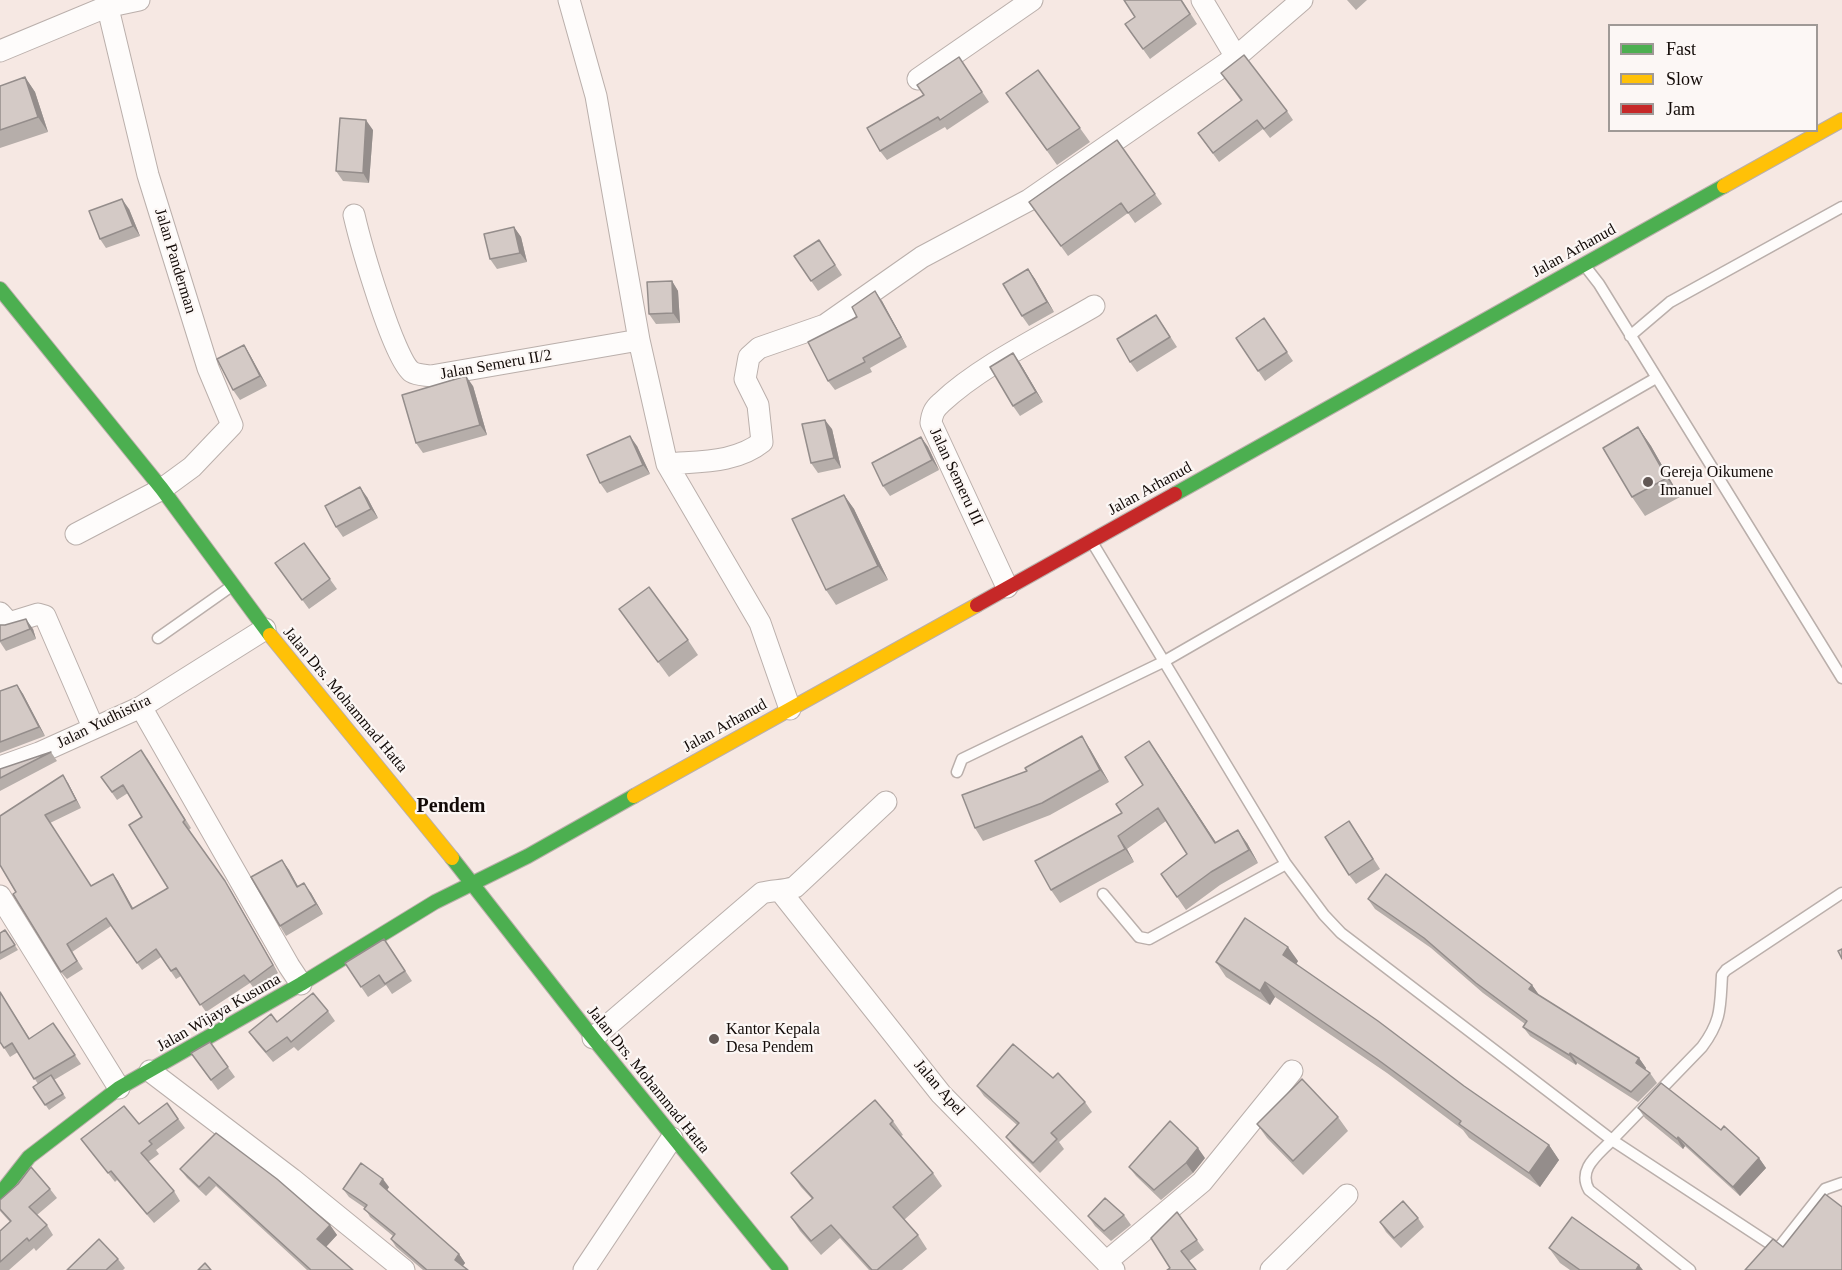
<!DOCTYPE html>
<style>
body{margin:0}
#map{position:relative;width:1842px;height:1270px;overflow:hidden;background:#f6e8e3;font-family:Georgia,serif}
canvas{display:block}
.legend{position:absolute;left:1608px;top:24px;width:210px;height:108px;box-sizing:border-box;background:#fcf7f5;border:2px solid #9f9996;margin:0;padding:8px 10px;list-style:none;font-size:18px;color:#130b08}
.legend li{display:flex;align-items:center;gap:12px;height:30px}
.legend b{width:30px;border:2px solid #9f9996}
</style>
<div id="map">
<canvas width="1842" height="1270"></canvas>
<ul class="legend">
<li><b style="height:8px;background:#4caf50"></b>Fast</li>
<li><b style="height:8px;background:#ffc107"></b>Slow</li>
<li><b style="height:8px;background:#c62828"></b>Jam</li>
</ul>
</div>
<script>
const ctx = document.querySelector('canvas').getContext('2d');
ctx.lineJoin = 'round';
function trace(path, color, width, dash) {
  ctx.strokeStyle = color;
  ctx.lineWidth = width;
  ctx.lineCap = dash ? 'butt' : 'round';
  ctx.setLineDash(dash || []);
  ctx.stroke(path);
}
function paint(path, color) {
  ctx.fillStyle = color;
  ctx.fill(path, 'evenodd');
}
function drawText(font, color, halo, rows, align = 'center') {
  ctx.font = font + ' Georgia,serif';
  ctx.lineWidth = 4.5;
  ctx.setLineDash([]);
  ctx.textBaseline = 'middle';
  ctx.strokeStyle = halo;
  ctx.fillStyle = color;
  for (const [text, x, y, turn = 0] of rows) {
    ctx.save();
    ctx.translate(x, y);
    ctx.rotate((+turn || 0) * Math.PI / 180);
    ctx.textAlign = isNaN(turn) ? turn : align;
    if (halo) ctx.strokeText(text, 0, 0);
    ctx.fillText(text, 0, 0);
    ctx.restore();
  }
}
const lane = new Path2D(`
 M1585,266L1599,284L1842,678
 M1630,336L1670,302L1842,207
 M1092,542L1286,864L1324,915L1341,933L1612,1140C1598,1155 1577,1169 1589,1190L1690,1270
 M158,638L229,588
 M957,772L962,759L1163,662L1656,378
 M1103,894L1139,937L1149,939L1286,864
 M1778,1249L1612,1140L1702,1047C1722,1020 1720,1007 1722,975L1726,970L1842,893
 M1761,1270L1825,1189L1842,1183`);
const street = new Path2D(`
 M569,0L596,96L639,340L667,464L760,623L790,709
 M1202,0L1236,57
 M0,51L106,7L139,0
 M918,79L1032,0
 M354,215C360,241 394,361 412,372C417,375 425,375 431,376L639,340
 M667,464C700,461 736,463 762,442L758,405L745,379L749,357L759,348L825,325L922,257L1029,200L1236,57L1302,0
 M76,534L162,489L192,467L232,425L208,368L148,175L106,0
 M1007,587L931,423C932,414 934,409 941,403C981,365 1047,334 1094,306
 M0,613L9,623L38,614L45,616L93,727
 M141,707L289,966L301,984
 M0,767L39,753L141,707L265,629
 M781,892L941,1094L1114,1270
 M0,896L119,1088
 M593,1038L762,893C774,890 784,891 795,887L886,802
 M150,1071L292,1179L404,1270
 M1106,1262L1202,1182L1292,1071
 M584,1270L672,1138
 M1271,1270L1347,1195`);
const fast = new Path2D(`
 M0,289L162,489L270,635
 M1175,494L1724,186
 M452,858L593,1038L781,1270
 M0,1194L29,1157L119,1088L301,984L435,902L528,856L634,796`);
const slow = new Path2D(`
 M1724,186L1842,120
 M270,635L452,858
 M634,796L977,605`);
const jam = new Path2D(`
 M977,605L1175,494`);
const wall = new Path2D(`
 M1182,0L1197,24L1150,59L1125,24L1135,17Z
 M1347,0H1367L1356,10Z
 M959,57L989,102L947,130L945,127L887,160L880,151L924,95Z
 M1038,70L1090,142L1057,165L1006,93Z
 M1221,73L1287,111L1293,120L1270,138L1263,129L1219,162L1198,133L1241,101Z
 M25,77L35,92L48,132L0,148V86Z
 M373,130L369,183L343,181L336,171Z
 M1117,140L1162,204L1135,223L1128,213L1068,256L1029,202Z
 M129,209L140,236L106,248L100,239Z
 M514,227L521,237L527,262L497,269L490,259Z
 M819,240L842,275L818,291L794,256Z
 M1028,269L1035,279L1054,312L1029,326L1022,316Z
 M672,281L678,291L680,323L656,324L649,314Z
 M882,301L907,347L870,368L872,372L835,390L828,381L857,317Z
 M1264,318L1293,361L1265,381L1236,338Z
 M1163,325L1177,347L1137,372L1130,362Z
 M244,345L250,355L267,386L240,400L233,390Z
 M1020,363L1043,402L1020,416L1013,406Z
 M473,386L487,435L423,453L416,443Z
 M1638,427L1651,446L1680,497L1645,516L1632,497Z
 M832,429L841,468L818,473L811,463Z
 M921,437L928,447L939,470L890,496L883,486Z
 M637,446L650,474L607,493L600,483Z
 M844,495L854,509L888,580L836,605L826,590Z
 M367,497L378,518L343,537L336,527Z
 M304,543L337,589L309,609L275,563Z
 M619,609L688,640L698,655L669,677Z
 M0,625L33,629L36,639L6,651L0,642Z
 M17,685L23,694L45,736L0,753V691Z
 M1149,741L1216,843H1247L1258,863L1220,885L1186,910L1161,874L1187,854L1166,821L1127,849L1134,862L1060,903L1051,890L1122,813L1143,785Z
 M1090,749L1109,782L1050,815L983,841L975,828Z
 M51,752L57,761L0,791V769Z
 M147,758L191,828L189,830L230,889L278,973L255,990L250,983L206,1012L181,976L176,979L161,957L142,970L111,926L72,952L83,969L67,979L61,972L0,865L68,783L81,808L50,823L91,886L113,874L118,881L133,909L168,888L142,817L128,793L117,800L101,777Z
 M1356,831L1380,869L1356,884L1349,875Z
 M282,860L289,870L298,887L311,893L323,914L286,936L280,926Z
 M1368,899L1532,985L1539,995L1639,1058L1646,1068L1645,1070L1650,1073L1657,1083L1638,1102L1577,1063L1576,1065L1530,1036L1523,1027L1525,1024L1483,993L1431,948L1375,909Z
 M5,930L18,950L0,960V933Z
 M391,949L412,981L392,994L386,985L368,997L345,963Z
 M1298,961L1296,964L1464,1086L1549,1145L1559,1160L1540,1187L1469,1138L1463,1130L1387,1073L1275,997L1270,1005L1226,977L1216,962Z
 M0,992L30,1039L53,1023L81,1064L54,1080L66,1098L49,1110L33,1087L38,1084L18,1052L10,1057L1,1043L0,1044Z
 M328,1011L335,1021L298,1051L294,1047L273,1062L256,1042L249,1032L277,1022Z
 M210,1042L235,1077L218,1090L198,1063Z
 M1053,1078L1085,1102L1092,1112L1059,1142L1064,1149L1040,1173L1013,1146L1006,1137L1017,1125L984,1096L977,1086Z
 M167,1103L185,1128L156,1150L159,1154L148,1162L174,1191L180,1201L154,1223L117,1180L115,1182L81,1139L139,1124Z
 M1638,1108L1721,1130L1759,1158L1766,1168L1740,1196L1685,1146L1683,1149L1645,1118Z
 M1338,1117L1348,1131L1303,1175L1267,1138L1257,1124Z
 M893,1121L903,1135L901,1136L933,1173L942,1186L904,1220L918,1235L927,1249L902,1270H869L840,1238L821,1255L800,1231L791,1217L812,1199L801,1187L791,1173Z
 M216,1133L330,1225L337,1235L326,1247L353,1270H307L216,1186L206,1196L187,1178L180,1169Z
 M1205,1158L1193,1173L1161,1200L1136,1176L1129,1167Z
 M389,1187L387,1190L459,1254L465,1263L463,1266L468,1270H423L396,1247L391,1239L393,1236L370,1217L365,1208L349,1197L343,1189Z
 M50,1189L57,1198L37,1215L47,1225L53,1235L36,1251L34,1248L9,1270H0V1231L10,1222L0,1211V1200Z
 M1177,1212L1204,1250L1189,1261L1170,1268Z
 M1124,1215L1131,1225L1111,1241L1095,1226L1088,1216Z
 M1418,1218L1424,1227L1401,1248L1386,1232L1380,1222Z
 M1549,1248L1643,1270H1570L1560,1263Z
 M118,1259L125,1268L123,1270H67Z`);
const shadedWall = new Path2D(`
 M25,77L35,92L48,132L38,117Z
 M366,120L373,130L369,183L363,173Z
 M122,199L129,209L140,236L133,226Z
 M514,227L521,237L527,262L520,253Z
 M1028,269L1035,279L1054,312L1047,302Z
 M672,281L678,291L680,323L673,313Z
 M875,291L882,301L907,347L901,337Z
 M244,345L250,355L267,386L260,376Z
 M1013,353L1020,363L1043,402L1036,392Z
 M466,376L473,386L487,435L480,425Z
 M825,420L832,429L841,468L834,458Z
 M1638,427L1651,446L1680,497L1667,478Z
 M630,436L637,446L650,474L643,465Z
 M921,437L928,447L939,470L932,460Z
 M360,487L367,497L378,518L371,509Z
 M844,495L854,509L888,580L878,566Z
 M26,619L33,629L36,639L30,629Z
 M17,685L23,694L45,736L39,727Z
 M1082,736L1090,749L1109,782L1100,770Z
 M1149,741L1158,754L1225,856L1215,843Z
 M63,775L68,783L81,808L76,800Z
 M1238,830L1247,843L1258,863L1249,850Z
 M1118,836L1127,849L1134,862L1125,849Z
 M282,860L289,870L304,897L297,887Z
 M113,874L118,881L138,917L132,909Z
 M225,881L230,889L278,973L273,965Z
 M304,883L311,893L323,914L316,904Z
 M1288,947L1298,961L1293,970L1283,955Z
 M1265,982L1275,997L1270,1005L1260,991Z
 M1532,985L1539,995L1536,999L1529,989Z
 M1570,1053L1577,1063L1576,1065L1569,1055Z
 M1639,1058L1646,1068L1643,1073L1636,1063Z
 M1678,1137L1685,1146L1683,1149L1677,1139Z
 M1549,1145L1559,1160L1540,1187L1529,1173Z
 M1198,1148L1205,1158L1193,1173L1186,1163Z
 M1759,1158L1766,1168L1740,1196L1733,1187Z
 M383,1179L389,1187L386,1192L380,1184Z
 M330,1225L337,1235L324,1249L317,1239Z
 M459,1254L465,1263L461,1268L455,1260Z
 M1639,1265L1643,1270H1636Z`);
const building = new Path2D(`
 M1124,0H1181L1190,14L1143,49L1125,24L1135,17Z
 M1244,55L1287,111L1264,129L1257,120L1213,153L1198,133L1242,100L1221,73Z
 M959,57L982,92L940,120L938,117L880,151L867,128L924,95L917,85Z
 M1038,70L1080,128L1047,150L1006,93Z
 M25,77L38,117L0,130V86Z
 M340,118L366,120L363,173L336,171Z
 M1117,140L1155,194L1128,213L1121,203L1061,246L1029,202Z
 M122,199L133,226L100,239L89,211Z
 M514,227L520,253L490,259L484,234Z
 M819,240L835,265L811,281L794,256Z
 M1028,269L1047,302L1022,316L1003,284Z
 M672,281L673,313L649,314L647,282Z
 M875,291L901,337L863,358L865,362L828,381L808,342L857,317L852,307Z
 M1156,315L1170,337L1130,362L1117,339Z
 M1264,318L1287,352L1258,371L1236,338Z
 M244,345L260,376L233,390L217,359Z
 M1013,353L1036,392L1013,406L990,367Z
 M466,376L480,425L416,443L402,395Z
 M825,420L834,458L811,463L802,424Z
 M1638,427L1667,478L1632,497L1603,448Z
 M630,436L643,465L600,483L587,455Z
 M921,437L932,460L883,486L872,463Z
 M360,487L371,509L336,527L325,506Z
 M844,495L878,566L826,590L792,519Z
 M304,543L330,579L302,600L275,563Z
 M649,587L688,640L658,662L619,609Z
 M26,619L30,629L0,641V625H5Z
 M17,685L39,727L0,742V691Z
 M1082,736L1100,770L1042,803L975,828L962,795L1027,771L1025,768Z
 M1149,741L1215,843L1238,830L1249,850L1211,872L1177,897L1161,874L1187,854L1158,808L1118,836L1125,849L1051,890L1035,861L1122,813L1116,804L1143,785L1125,757Z
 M141,750L185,820L183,822L225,881L273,965L250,982L244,975L200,1005L176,968L171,971L156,949L137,963L106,918L67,944L77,961L61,972L13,894L16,892L0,865V816L63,775L76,800L45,815L91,886L113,874L132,909L168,888L129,825L142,817L123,785L112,792L101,777Z
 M51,752L0,778V769Z
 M1349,821L1373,859L1349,875L1325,837Z
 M282,860L297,887L304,883L316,904L280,926L251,877Z
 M1386,874L1532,985L1529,989L1639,1058L1636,1063L1650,1073L1631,1092L1570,1053L1569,1055L1523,1027L1527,1021L1476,983L1424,938L1368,899Z
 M1245,918L1288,947L1283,955L1378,1021L1464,1086L1549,1145L1529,1173L1459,1124L1461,1121L1377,1059L1265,982L1260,991L1216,962Z
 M5,930L15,945L0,953V933Z
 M384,939L405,971L385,984L379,975L361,987L345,963Z
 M1842,949V959L1838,951Z
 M0,992L29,1039L53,1023L75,1055L34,1079L12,1043L4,1048L0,1042Z
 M313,993L328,1011L291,1042L287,1037L266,1052L249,1032L271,1014L277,1022Z
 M210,1042L228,1067L211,1080L191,1053Z
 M1013,1044L1053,1078L1058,1073L1085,1102L1051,1133L1057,1139L1033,1163L1006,1137L1019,1123L977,1086Z
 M51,1075L63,1094L45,1105L33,1087Z
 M1302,1079L1338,1117L1293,1161L1257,1124Z
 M1661,1083L1721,1130L1724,1126L1759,1158L1733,1187L1678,1137L1677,1139L1638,1108Z
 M875,1100L893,1121L890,1124L933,1173L893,1207L918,1235L877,1270H872L831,1225L811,1241L791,1217L813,1198L791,1173Z
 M167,1103L178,1119L149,1141L152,1144L141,1153L174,1191L147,1214L111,1171L108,1173L81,1139L124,1106L139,1124Z
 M1170,1121L1198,1148L1186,1163L1154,1190L1129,1167Z
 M216,1133L277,1179L330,1225L317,1239L353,1270H311L209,1177L199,1187L180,1169Z
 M361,1163L383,1179L380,1184L459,1254L455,1260L468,1270H427L391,1239L395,1234L364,1209L367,1205L343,1189Z
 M31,1167L50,1189L29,1207L47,1225L29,1241L27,1238L0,1262V1231L11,1221L0,1209V1200L18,1184Z
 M1825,1194L1842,1207V1270H1745L1773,1239L1783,1247Z
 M1105,1198L1124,1215L1104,1231L1088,1216Z
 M1403,1201L1418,1218L1394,1238L1380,1222Z
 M1177,1212L1197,1240L1181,1251L1196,1270H1167L1170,1268L1151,1238Z
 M1572,1217L1639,1265L1636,1270H1580L1549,1248Z
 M99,1239L118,1259L106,1270H67Z
 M205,1263L211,1270H198Z`);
const markers = [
 [1648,482,6,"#625855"],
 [714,1039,6,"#625855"]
];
const streetNames = [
 ["Jalan Arhanud",1574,251,-29],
 ["Jalan Panderman",175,261,73],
 ["Jalan Semeru II/2",496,365,-10],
 ["Jalan Semeru III",956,477,65],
 ["Jalan Arhanud",1150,489,-29],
 ["Jalan Drs. Mohammad Hatta",345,700,50],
 ["Jalan Yudhistira",104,722,-26],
 ["Jalan Arhanud",725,726,-29],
 ["Jalan Wijaya Kusuma",219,1013,-30],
 ["Jalan Drs. Mohammad Hatta",648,1080,51],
 ["Jalan Apel",939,1088,49]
];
const poiNames = [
 ["Gereja Oikumene",1660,473],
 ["Imanuel",1660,491],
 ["Kantor Kepala",726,1030],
 ["Desa Pendem",726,1048]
];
const quarterNames = [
 ["Pendem",451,807]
];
trace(lane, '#baafab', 13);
trace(street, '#baafab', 23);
trace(fast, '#baafab', 16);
trace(slow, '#baafab', 16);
trace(jam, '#baafab', 16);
trace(lane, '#fefcfb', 10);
trace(street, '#fefcfb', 21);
trace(fast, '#4caf50', 14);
trace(slow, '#ffc107', 14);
trace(jam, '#c62828', 14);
paint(wall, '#b6aeaa');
paint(shadedWall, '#948d8b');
paint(building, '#d4cac6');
trace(building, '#948d8b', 1.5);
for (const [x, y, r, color] of markers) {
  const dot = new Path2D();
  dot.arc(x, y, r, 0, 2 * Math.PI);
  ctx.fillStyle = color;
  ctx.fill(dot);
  trace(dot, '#fcf7f5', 2);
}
drawText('16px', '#130b08', '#fcf7f5', streetNames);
drawText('16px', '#130b08', '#fcf7f5', poiNames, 'left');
drawText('bold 20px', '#130b08', '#fcf7f5', quarterNames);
</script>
